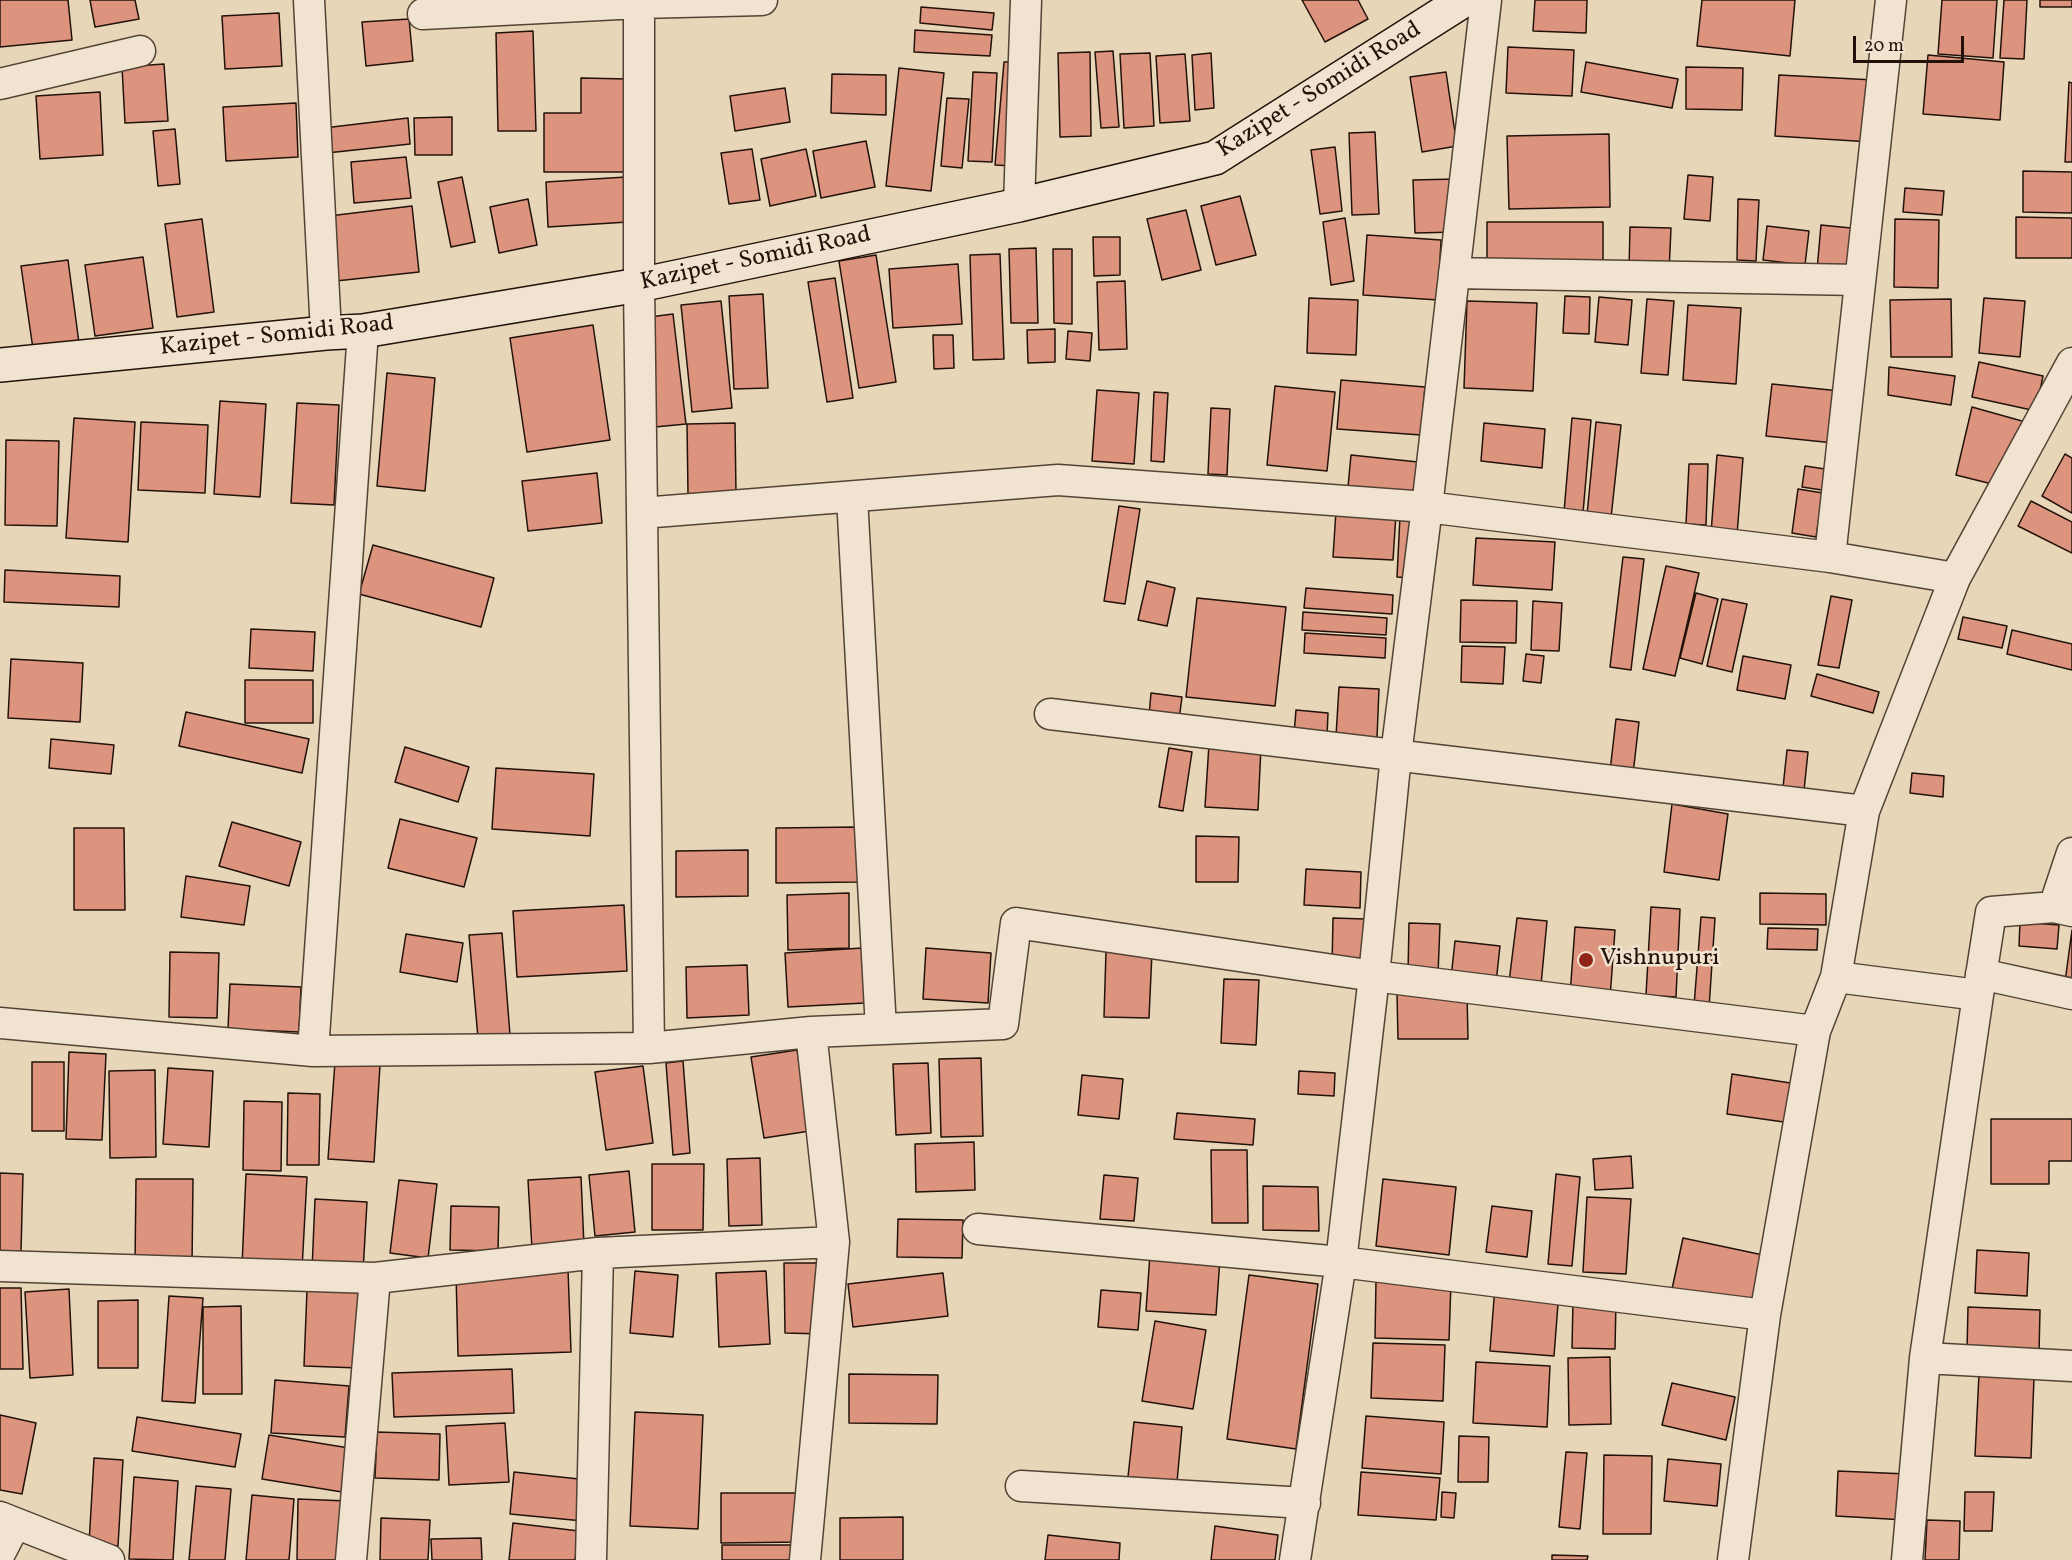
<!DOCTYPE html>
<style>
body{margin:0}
#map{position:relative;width:2072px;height:1560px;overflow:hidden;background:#e8d6b8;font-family:Vollkorn,serif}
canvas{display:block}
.scale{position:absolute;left:1853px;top:36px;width:111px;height:27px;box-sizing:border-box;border:3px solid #231209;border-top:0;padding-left:8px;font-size:18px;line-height:21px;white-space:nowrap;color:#231209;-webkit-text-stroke:4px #f0e4d1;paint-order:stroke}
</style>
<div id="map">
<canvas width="2072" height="1560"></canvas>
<div class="scale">20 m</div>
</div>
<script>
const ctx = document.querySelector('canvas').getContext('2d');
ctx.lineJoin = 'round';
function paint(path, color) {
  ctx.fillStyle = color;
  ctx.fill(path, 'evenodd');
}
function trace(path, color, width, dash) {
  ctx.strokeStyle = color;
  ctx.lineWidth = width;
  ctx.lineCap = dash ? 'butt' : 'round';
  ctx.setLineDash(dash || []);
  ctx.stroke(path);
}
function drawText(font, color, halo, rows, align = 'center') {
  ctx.font = font + ' Vollkorn,serif';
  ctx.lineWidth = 5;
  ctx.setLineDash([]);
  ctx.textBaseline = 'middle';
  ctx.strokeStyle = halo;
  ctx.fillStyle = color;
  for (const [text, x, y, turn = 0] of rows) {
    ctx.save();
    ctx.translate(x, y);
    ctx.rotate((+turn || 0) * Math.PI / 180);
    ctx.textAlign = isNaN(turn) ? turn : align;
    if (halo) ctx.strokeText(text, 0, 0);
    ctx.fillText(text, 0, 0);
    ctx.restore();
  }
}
const building = new Path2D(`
 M0,0H68L72,40L0,47Z
 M90,0H135L139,19L95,27Z
 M1302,0H1358L1368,19L1325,42Z
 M1535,0H1587L1586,33L1533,31Z
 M1702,0H1795L1790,56L1697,46Z
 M1942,0H1997L1993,58L1938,54Z
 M2004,0H2027L2024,59L2000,58Z
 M2040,0H2072V7H2040Z
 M921,7L994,13L992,30L920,23Z
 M279,13L282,66L225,69L222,16Z
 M409,19L413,61L366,66L362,22Z
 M915,30L992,35L990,56L914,52Z
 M533,31L536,131H498L496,33Z
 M1508,47L1574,50L1572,96L1506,93Z
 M1113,51L1119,127L1101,128L1095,52Z
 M1090,52L1091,136L1060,137L1058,53Z
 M1150,53L1154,126L1124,128L1120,54Z
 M1211,53L1214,108L1195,110L1192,55Z
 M1185,54L1190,121L1160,123L1156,56Z
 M1928,55L2004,62L2000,120L1923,114Z
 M1004,62H1020L1014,166L995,165Z
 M1586,62L1678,79L1672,108L1581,92Z
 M164,64L168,121L125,123L122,67Z
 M1686,67L1743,68L1742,110L1686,109Z
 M899,68L944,73L931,191L886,186Z
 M973,72L997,73L992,162L968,161Z
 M1446,72L1457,146L1422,152L1410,77Z
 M832,74L886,75V115L831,113Z
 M1779,75L1874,80L1871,142L1775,136Z
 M581,78L628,79L627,172H544V113H581Z
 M2069,82L2072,83V162H2065Z
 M785,88L790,122L735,131L730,96Z
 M100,92L103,155L40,159L36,96Z
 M947,98L969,99L962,168L941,166Z
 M296,103L298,157L226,161L223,107Z
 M452,117V155H415L414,118Z
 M408,118L410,144L327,153L324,128Z
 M175,129L180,184L158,186L153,131Z
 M1375,132L1379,214L1352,215L1349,133Z
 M1609,134L1610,207L1509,209L1507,136Z
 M866,141L875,187L821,198L813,151Z
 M1335,147L1342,211L1320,214L1311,150Z
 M752,149L760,200L729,204L721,153Z
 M806,149L816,196L770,206L761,159Z
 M406,157L411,198L354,203L351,162Z
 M2023,171L2072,172V213L2023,212Z
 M1688,175L1713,177L1710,221L1684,219Z
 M462,177L475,242L451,247L438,182Z
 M626,177L628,222L548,227L546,182Z
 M1456,179L1457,232L1415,233L1413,180Z
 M1905,188L1944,191L1942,215L1903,212Z
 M1240,196L1256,255L1216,265L1201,206Z
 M528,199L537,245L499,253L490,207Z
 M1738,199L1759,200L1756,261L1737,260Z
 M412,206L419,272L336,281L329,216Z
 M1186,210L1201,270L1162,280L1147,219Z
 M2016,217L2072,218V258H2016Z
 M1345,218L1354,281L1331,285L1323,222Z
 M202,219L214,312L177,317L165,224Z
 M1895,219L1939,220L1938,288L1894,287Z
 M1487,222H1603V264H1487Z
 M1821,225L1861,229L1857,274L1817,270Z
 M1767,226L1809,231L1805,265L1763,260Z
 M1630,227L1671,228L1669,272L1629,270Z
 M1367,235L1441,240L1438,300L1363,295Z
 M1093,237H1120V275L1094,276Z
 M1036,248L1038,323H1011L1009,249Z
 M1053,249H1072V324L1054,323Z
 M1000,254L1004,359L973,360L970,255Z
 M876,255L896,382L859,388L839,261Z
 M143,257L153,328L95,336L85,265Z
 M68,260L79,343L33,349L21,266Z
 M958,264L962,324L893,328L889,269Z
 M835,278L853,398L827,402L808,282Z
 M1125,281L1127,349L1099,350L1097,282Z
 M763,294L768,388L734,389L729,296Z
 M1565,296L1590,297L1589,334L1563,333Z
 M1599,297L1632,300L1628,345L1595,342Z
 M1309,298L1358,300L1356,355L1307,353Z
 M1984,298L2025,301L2020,357L1979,353Z
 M1647,299L1674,301L1668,375L1641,373Z
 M1951,299L1952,357H1891L1890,300Z
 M721,301L732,408L692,412L681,305Z
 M1467,301L1537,303L1533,391L1464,388Z
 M1688,305L1741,308L1736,384L1683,380Z
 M673,314L686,424L655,427L642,318Z
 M593,325L610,440L527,452L510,338Z
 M1055,329V362L1028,363L1027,330Z
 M1068,331L1092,333L1090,361L1066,359Z
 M933,335H953L954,368L934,369Z
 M1979,362L2043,376L2036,411L1972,397Z
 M1889,367L1955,376L1951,405L1888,395Z
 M387,373L435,378L425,491L377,486Z
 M1341,380L1425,387L1421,435L1337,429Z
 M1772,384L1840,391L1834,443L1766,436Z
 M1275,386L1335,392L1327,471L1267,465Z
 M1097,390L1139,393L1134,464L1092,461Z
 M1154,392L1168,393L1164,462L1151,461Z
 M220,401L266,404L260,497L214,494Z
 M297,403L339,405L334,505L291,503Z
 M1972,407L2029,423L1992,484L1956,475Z
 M1211,408L1230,409L1227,475L1208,474Z
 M74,418L135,422L128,542L66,538Z
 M1572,418L1591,420L1583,513L1564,512Z
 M141,422L208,425L205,493L138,490Z
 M1596,422L1621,425L1611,518L1587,515Z
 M735,423L736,494H688L687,424Z
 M1484,423L1545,429L1542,468L1481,461Z
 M6,440L59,441L57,526L5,525Z
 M2065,454L2072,458V513L2042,496Z
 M1351,455L1418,462L1415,495L1348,487Z
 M1717,455L1743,458L1737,535L1711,533Z
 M1689,464H1708L1706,525L1686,524Z
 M1805,466L1825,469L1822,490L1802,487Z
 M597,473L602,523L528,531L522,481Z
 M1798,489L1823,493L1816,537L1792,533Z
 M2031,501L2072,522V553L2018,526Z
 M1119,506L1140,509L1125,604L1104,601Z
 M1336,511L1396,514L1393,560L1333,557Z
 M1400,516L1416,517L1413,578L1397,577Z
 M1476,538L1555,542L1552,590L1473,585Z
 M373,545L494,578L481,627L359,594Z
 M1623,557L1644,559L1631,670L1610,667Z
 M1666,566L1699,573L1675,676L1643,669Z
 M5,570L120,576L119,607L4,602Z
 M1147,581L1175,588L1167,626L1138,620Z
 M1306,588L1393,595L1392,614L1304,608Z
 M1696,593L1718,599L1702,664L1680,658Z
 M1831,596L1852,600L1839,668L1818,665Z
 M1197,598L1286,607L1275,706L1186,697Z
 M1722,599L1747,604L1732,672L1707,666Z
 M1461,600L1517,601L1516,643L1460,642Z
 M1533,601L1562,603L1559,651L1531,650Z
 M1303,612L1387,618L1386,635L1302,630Z
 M1963,617L2007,626L2002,648L1958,639Z
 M251,629L315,632L313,671L249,668Z
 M2012,630L2072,644V670L2007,654Z
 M1305,633L1386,638L1385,658L1304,653Z
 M1462,646L1505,647L1503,684L1461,682Z
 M1526,654L1544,656L1541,683L1523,681Z
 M1743,656L1791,665L1785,699L1737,690Z
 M11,659L83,663L80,722L8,718Z
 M1817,674L1879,692L1873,713L1811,696Z
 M245,680H313V723H245Z
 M1339,687L1379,689L1377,738L1336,736Z
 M1151,693L1182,697L1179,720L1149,716Z
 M1296,710L1328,713L1327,736L1294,734Z
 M186,712L309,739L302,773L179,746Z
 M1616,719L1639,722L1633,774L1610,771Z
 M51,739L114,745L111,774L49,768Z
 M1209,744L1261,747L1258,810L1205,807Z
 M405,747L469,767L458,802L395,782Z
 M1169,748L1192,752L1183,811L1159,807Z
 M1787,750L1808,752L1803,800L1782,797Z
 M496,768L594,774L590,836L492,829Z
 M1912,773L1944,776L1943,797L1910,793Z
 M1672,804L1728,814L1719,880L1664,872Z
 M400,819L477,838L464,887L388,868Z
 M232,822L301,842L289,886L219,866Z
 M857,827L858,882L776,883V828Z
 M74,828H124L125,910H74Z
 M1196,836L1239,837L1238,882H1196Z
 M748,850V896L676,897V851Z
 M1306,869L1361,872L1360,908L1304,905Z
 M186,876L250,886L244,925L181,917Z
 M849,893V948L788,950L787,895Z
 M1760,893L1826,894V925L1760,924Z
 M624,905L627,971L517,977L513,911Z
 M1651,907L1680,909L1676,997L1646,995Z
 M1701,917L1715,918L1709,1008L1694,1006Z
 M1333,918L1365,919L1364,969H1332Z
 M1517,918L1547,921L1541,985L1509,982Z
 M2020,922L2059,925L2057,949L2019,946Z
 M1409,923L1440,924L1438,975L1408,973Z
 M1575,927L1615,930L1610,998L1570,995Z
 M1768,928L1818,929L1817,950L1767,949Z
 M2072,930V983L2065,982Z
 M502,933L510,1035L478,1038L469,935Z
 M406,934L463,943L457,982L400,972Z
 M1455,941L1500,946L1496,983L1451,978Z
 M862,948L865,1003L788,1007L785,953Z
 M926,948L991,953L988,1003L923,999Z
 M1106,951L1152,952L1149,1018L1104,1017Z
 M170,952L219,953L217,1018L169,1017Z
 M747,965L749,1015L687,1018L686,967Z
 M1224,979L1259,980L1256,1045L1221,1043Z
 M230,984L301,987L299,1032L228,1029Z
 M1397,993H1467L1468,1039H1398Z
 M797,1050L810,1131L764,1138L751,1057Z
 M69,1052L106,1054L102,1140L66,1139Z
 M981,1058L983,1136L941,1137L939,1059Z
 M683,1061L690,1153L673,1155L666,1063Z
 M32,1062H64V1131H32Z
 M335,1062L380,1065L374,1162L328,1159Z
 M928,1063L931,1133L896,1135L893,1064Z
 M643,1066L653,1143L606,1150L595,1072Z
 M168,1068L213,1071L209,1147L163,1144Z
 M155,1070L156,1157L110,1158L109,1071Z
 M1299,1071L1335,1073L1334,1096L1298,1094Z
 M1732,1074L1797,1084L1791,1123L1727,1114Z
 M1082,1075L1123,1079L1119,1119L1078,1115Z
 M288,1093L320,1094L319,1165H287Z
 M244,1101L282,1102L281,1171L243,1170Z
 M1177,1113L1255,1119L1253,1145L1174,1139Z
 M1991,1119H2072V1161H2049V1184H1991Z
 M974,1142L975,1190L916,1192L915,1144Z
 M1211,1150H1247L1248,1223H1212Z
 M1631,1156L1633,1188L1595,1190L1593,1159Z
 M760,1158L762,1225L729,1226L727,1159Z
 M652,1164H704L703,1230H652Z
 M629,1171L635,1232L595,1236L589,1175Z
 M0,1173L23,1174L21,1251H0Z
 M246,1174L307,1177L302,1269L242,1266Z
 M1556,1174L1580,1177L1572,1266L1548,1264Z
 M1104,1175L1138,1178L1134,1221L1100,1219Z
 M581,1177L584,1246L532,1249L528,1180Z
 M136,1179H193L192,1265H135Z
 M1383,1179L1456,1187L1449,1255L1376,1246Z
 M399,1180L437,1184L428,1258L390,1253Z
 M1263,1186L1318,1187L1319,1231L1263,1230Z
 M1587,1197L1631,1199L1626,1274L1583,1272Z
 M315,1199L367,1202L363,1272L312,1270Z
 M451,1206L499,1207L498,1251L450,1250Z
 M1492,1206L1532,1211L1527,1257L1486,1252Z
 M898,1219L963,1220L962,1258L897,1257Z
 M1683,1238L1763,1255L1753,1306L1672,1289Z
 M1977,1250L2029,1253L2027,1296L1975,1293Z
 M1150,1254L1220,1258L1216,1315L1146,1311Z
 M784,1263H824V1334L785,1333Z
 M568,1269L571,1352L458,1356L456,1272Z
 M635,1271L678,1275L673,1337L630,1333Z
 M766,1271L770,1344L719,1347L716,1273Z
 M943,1273L948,1316L853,1327L848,1284Z
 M1249,1275L1318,1284L1296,1449L1227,1439Z
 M1376,1281L1451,1282L1449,1340L1375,1338Z
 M1495,1286L1559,1291L1554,1356L1490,1351Z
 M0,1288H21L23,1369H0Z
 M69,1289L73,1375L30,1378L25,1292Z
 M307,1290L361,1292L359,1368L304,1366Z
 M1101,1290L1141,1293L1138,1330L1098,1327Z
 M169,1296L203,1298L195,1403L162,1401Z
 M138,1300V1368H98V1301Z
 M1573,1301H1616L1615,1349L1572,1348Z
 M241,1306L242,1394H203V1307Z
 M1968,1307L2040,1310L2039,1353L1967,1350Z
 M1155,1321L1206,1330L1193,1409L1142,1401Z
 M1373,1343L1445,1345L1443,1401L1371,1398Z
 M1610,1357L1611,1424L1569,1425L1568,1358Z
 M1476,1362L1550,1366L1547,1427L1473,1423Z
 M512,1369L514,1413L394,1417L392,1373Z
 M849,1374L938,1375L937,1424L849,1423Z
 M1979,1374L2034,1377L2031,1458L1975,1456Z
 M275,1380L349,1386L345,1437L271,1433Z
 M1672,1383L1735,1397L1726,1440L1662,1425Z
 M635,1412L703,1415L698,1529L630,1526Z
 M0,1415L36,1423L22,1494L0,1490Z
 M1366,1416L1444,1422L1441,1474L1362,1468Z
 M137,1417L241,1434L235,1467L132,1451Z
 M1134,1422L1182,1427L1177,1482L1128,1477Z
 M505,1423L509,1482L449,1485L446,1426Z
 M377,1432L440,1434L439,1480L375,1478Z
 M269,1435L349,1448L342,1492L262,1479Z
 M1459,1436L1489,1437L1488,1482H1458Z
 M1566,1452L1587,1453L1580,1529L1559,1527Z
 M1604,1455L1652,1456L1651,1534H1603Z
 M94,1458L123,1460L118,1546L89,1544Z
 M1668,1459L1721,1464L1717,1506L1664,1501Z
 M1838,1471L1907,1474L1905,1520L1836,1516Z
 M514,1472L588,1480L583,1521L510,1514Z
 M1361,1472L1440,1478L1436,1520L1358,1515Z
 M134,1477L178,1481L173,1560L129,1559Z
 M196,1486L231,1489L225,1560H189Z
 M1442,1492L1456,1493L1454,1518L1441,1517Z
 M1965,1492H1994L1992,1531H1964Z
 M721,1493H802V1542L721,1543Z
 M252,1495L294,1499L289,1560H246Z
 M298,1499L347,1501L345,1560H297Z
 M903,1517V1560H840V1518Z
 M381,1518L430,1520L428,1560H380Z
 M1927,1520L1960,1521L1959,1560H1925Z
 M513,1523L579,1531L575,1560H509Z
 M1215,1526L1278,1535L1275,1560H1211Z
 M1048,1535L1120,1543L1119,1560H1045Z
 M481,1538L482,1560H432L431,1539Z
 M722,1545H798V1560H722Z
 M1552,1555L1588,1556L1587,1560H1552Z`);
const street = new Path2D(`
 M309,0L326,333
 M639,0V285L649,1048
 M423,14L639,3L762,0
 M0,84L140,51
 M1019,205L1026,0
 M1454,273L1860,280
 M852,497L881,1029
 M642,513L1058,480L1427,507L1830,557L1955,578
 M1830,557L1891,0
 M1050,714L1864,811
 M2054,907L2072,853
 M1981,974L2072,994
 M1836,977L1864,811L1955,578L2072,363
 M1978,995L1991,912L2054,907L2072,911
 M0,1023L313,1051L649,1048L811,1032L1003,1024L1016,923L1374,976L1815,1031
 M313,1051L363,331
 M978,1229L1341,1262L1765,1315
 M0,1266L375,1278L598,1253L834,1242
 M1925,1358L2072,1366
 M1021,1486L1305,1503
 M0,1517L109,1560
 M0,1553L15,1524
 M351,1560L375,1278
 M591,1560L598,1253
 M805,1560L834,1242L811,1032
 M1295,1560L1341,1262L1374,976L1396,755L1427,507L1486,0
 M1733,1560L1765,1315L1815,1031L1836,977L1978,995L1925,1358L1907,1560`);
const secondary = new Path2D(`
 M0,365L326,333L363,331L639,285L1019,205L1215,158L1464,0`);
const markers = [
 [1586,960,8,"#8f2418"]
];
const streetNames = [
 ["Kazipet - Somidi Road",1320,91,-32],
 ["Kazipet - Somidi Road",756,260,-12],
 ["Kazipet - Somidi Road",277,337,-6]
];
const poiNames = [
 ["Vishnupuri",1600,960]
];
paint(building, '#dc947e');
trace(building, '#231209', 1.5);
trace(street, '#544335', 33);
trace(secondary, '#231209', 36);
trace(street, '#f0e4d1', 30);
trace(secondary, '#f0e4d1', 33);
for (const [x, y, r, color] of markers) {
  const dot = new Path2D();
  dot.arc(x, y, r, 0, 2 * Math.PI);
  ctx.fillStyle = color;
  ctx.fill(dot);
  trace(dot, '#f0e4d1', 2);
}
drawText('24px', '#231209', '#f0e4d1', streetNames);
drawText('24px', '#231209', '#f0e4d1', poiNames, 'left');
</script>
